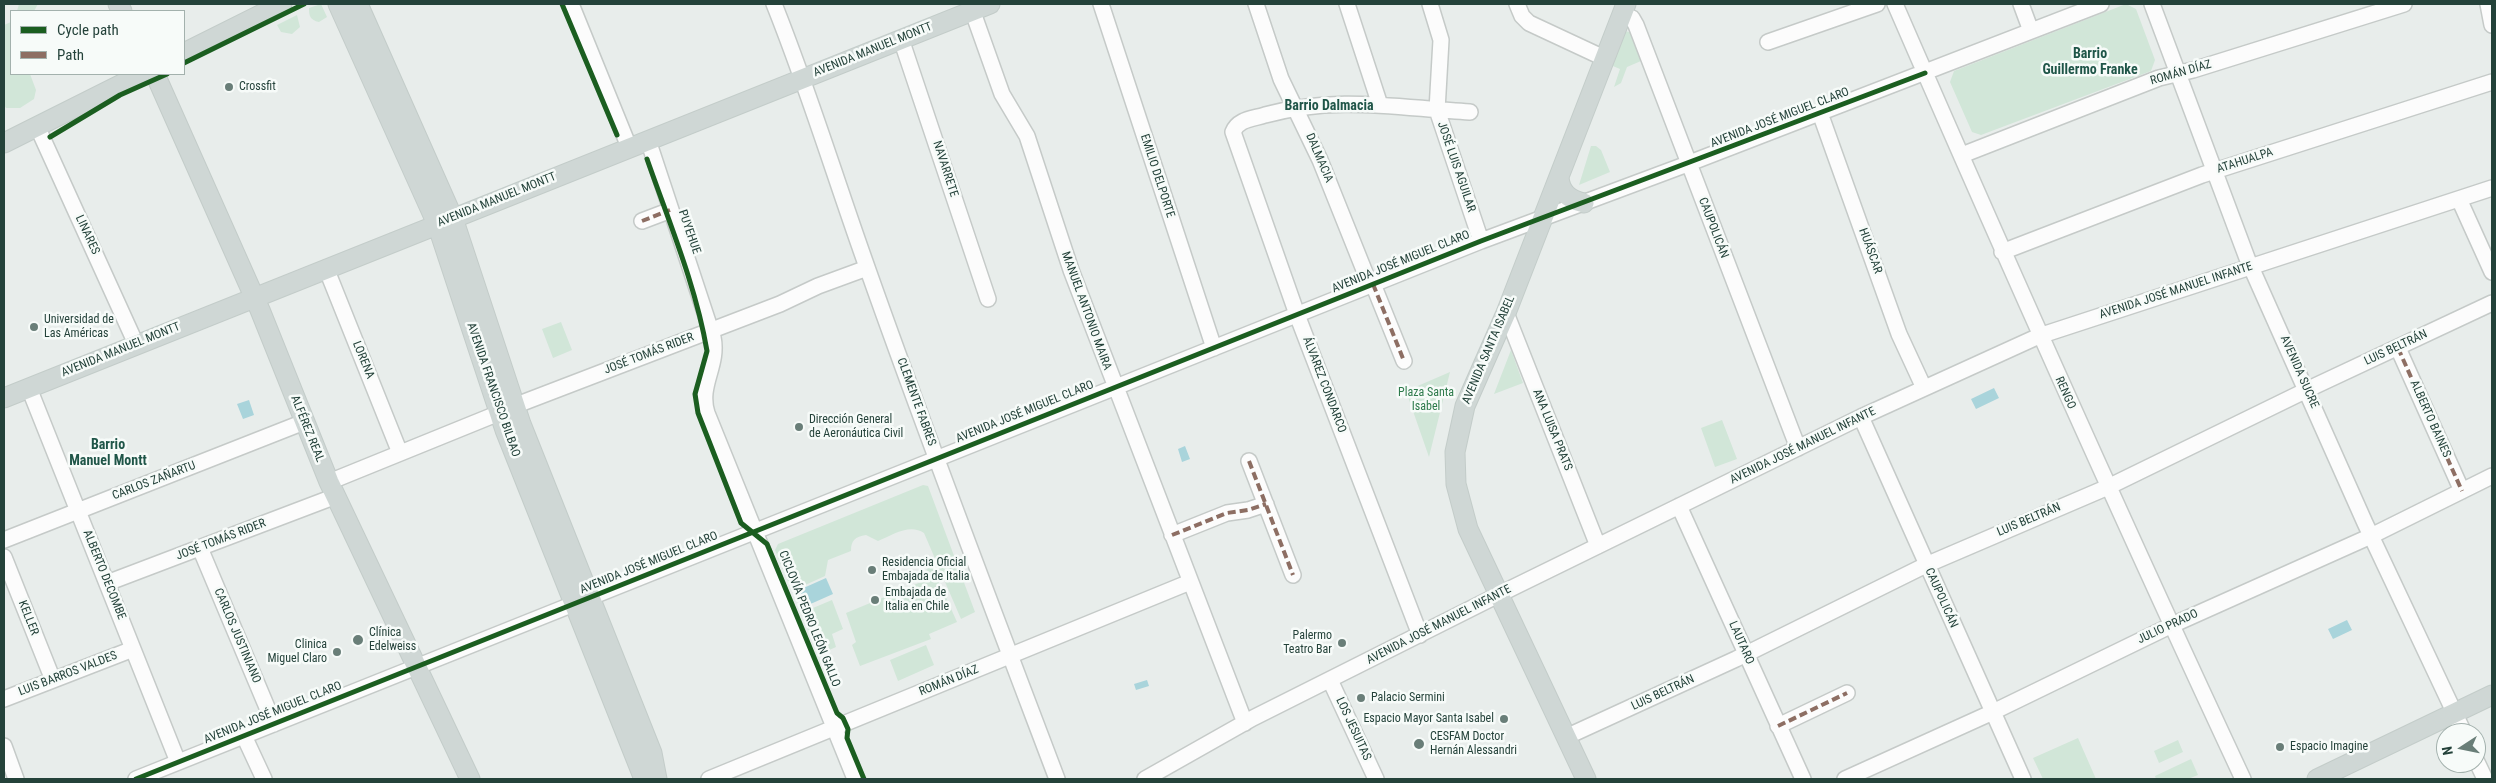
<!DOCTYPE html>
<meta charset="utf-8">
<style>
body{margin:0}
#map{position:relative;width:2496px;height:783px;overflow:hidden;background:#e8edeb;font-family:"Roboto Condensed",sans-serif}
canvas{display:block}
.frame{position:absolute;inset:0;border:5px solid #24423a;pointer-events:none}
.legend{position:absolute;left:10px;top:10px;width:175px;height:65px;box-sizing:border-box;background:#f7fbf9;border:1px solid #a3b1ad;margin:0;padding:6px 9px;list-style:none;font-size:15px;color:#24423a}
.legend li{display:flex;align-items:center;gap:10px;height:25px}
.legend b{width:25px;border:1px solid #a3b1ad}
.north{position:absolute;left:2436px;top:723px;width:50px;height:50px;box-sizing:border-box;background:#f7fbf9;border:1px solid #a3b1ad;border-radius:50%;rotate:259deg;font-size:14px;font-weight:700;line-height:20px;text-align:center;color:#24423a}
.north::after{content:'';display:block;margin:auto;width:18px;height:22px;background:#697e78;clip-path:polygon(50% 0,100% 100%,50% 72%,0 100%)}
</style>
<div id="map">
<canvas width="2496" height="783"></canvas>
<div class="frame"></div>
<ul class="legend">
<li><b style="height:6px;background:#1b5e20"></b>Cycle path</li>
<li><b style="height:6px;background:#8d6e63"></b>Path</li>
</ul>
<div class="north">N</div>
</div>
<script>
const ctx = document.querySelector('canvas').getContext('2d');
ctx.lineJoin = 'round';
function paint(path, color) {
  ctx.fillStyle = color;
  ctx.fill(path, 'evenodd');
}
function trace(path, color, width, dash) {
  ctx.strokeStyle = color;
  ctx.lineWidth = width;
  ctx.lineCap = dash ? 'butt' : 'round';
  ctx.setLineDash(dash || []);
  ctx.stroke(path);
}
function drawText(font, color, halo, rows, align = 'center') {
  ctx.font = font + ' "Roboto Condensed",sans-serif';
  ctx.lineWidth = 5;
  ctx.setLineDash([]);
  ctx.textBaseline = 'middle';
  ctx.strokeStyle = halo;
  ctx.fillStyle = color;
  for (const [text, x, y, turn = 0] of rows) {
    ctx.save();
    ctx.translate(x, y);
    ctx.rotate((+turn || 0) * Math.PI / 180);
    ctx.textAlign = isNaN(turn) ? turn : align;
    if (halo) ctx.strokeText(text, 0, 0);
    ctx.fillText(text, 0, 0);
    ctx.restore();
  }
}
const green = new Path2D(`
 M19,4H38L34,11H17Z
 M321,4L327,17L319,22C310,20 309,16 309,8Z
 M2126,4L2136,9L2155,60L2151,71L1981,135L1972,132L1950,82L1954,71Z
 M297,15L300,27L292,34L281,32L277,25Z
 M11,22V74H30L36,90L34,99L20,108H6L4,105V25Z
 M1623,31L1630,32L1641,61L1627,67L1621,83L1614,87L1620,69L1608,64Z
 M1591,146H1596L1601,150L1610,172L1579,185Z
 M561,322L572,350L553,358L542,329Z
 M1511,350L1523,383L1494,394Z
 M1450,372L1429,457L1406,391Z
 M1722,420L1737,459L1715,467L1701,428Z
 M923,485L928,486L975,612L961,619L924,533C910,523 892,535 878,541L866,535C855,537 851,540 851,551L828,560L825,576L792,591L775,550L778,544Z
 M930,562L957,622L929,634L931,639L860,666L852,645L856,642L846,613L921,582Z
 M832,600L843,629L832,634L836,647L818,655L801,613Z
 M926,645L934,665L898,681L890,660Z
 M2078,738L2096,779H2043L2033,758Z
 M2178,740L2183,752L2159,763L2154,751Z
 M2191,759L2198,775L2188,779H2156L2155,776Z`);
const water = new Path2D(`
 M1994,388L1999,398L1976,409L1971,399Z
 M249,400L254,415L243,419L237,404Z
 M1185,446L1190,459L1182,462L1178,449Z
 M826,578L833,594L806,606L799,590Z
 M2347,620L2352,630L2333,639L2328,629Z
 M1147,680L1149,686L1136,690L1134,684Z`);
const minor = new Path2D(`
 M571,4L629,147
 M774,4C809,91 836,181 868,270C928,440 993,610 1057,779
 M970,4L1002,94L1027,136L1071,270L1245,723
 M1101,4L1214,348
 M1256,4L1281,79L1320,160L1370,285
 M1347,4L1380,105
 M1430,4L1441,40L1437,110L1481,241
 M1517,4L1522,16L1529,23L1604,58
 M1895,4C2008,264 2123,522 2243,779
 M2021,4L2031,31
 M2152,4L2247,258L2365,523L2464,733
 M2488,4L2492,25
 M1622,15L1632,18L1636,25L1798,448
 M901,39L988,299
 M1768,42L1877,4
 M1820,113L1899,334L1924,388
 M37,126L136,344
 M648,140L713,337C719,366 698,385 707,413L855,779
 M1962,155L2159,78L2193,70L2404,4
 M2459,199L2492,272
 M642,221L671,210
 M2002,252L2202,175L2492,82
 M326,268L400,453
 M1373,284L1404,361
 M1506,313L1598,546
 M2398,348L2462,491
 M29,388L178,762
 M514,406L780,304L818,286L867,268
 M1861,417L2023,779
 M1249,461L1293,575
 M329,482L499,413
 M1679,506L1803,779
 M1172,535L1227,513L1248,510L1266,504
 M4,540L304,422
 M200,548L274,724
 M4,557L53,680
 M107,583L336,496
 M1420,635L1299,320L1233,132C1238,119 1253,119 1265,115C1338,95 1397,108 1470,112
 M1330,680L1376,779
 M4,699L133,649
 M1778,726L1847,693
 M244,736L264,779
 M1566,737L1736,659L1926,565L2108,487L2315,386L2492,303
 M4,746L16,779
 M2476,760L2485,779
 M136,779L1481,241L1682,166L2101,4
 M709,779L1190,582
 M1145,779L1253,718L1514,587L1861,417L2039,336L2492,188
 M1845,779L1993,712L2170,626L2371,536L2492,476`);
const major = new Path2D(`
 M118,4L122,11
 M338,4L437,224L505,430L644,779
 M358,4L453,218L521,424L652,753L657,779
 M184,53L282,4
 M155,74L260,310L329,482L470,779
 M4,143L142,74
 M1559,177C1560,193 1570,200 1584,203
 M4,398L990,4
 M1586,779L1468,529L1456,484L1455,452L1465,406L1506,313L1626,4
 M2317,779L2492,695`);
const quiet = new Path2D(`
 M642,221L670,210
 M1373,284L1404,361
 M2398,348L2462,491
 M1249,461L1293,575
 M1172,535L1227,513L1248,510L1266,504
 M1778,726L1847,693`);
const cycleway = new Path2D(`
 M562,4L617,135
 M184,63L304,4
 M50,137L120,95L167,74
 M647,159C669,222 696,286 707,351L695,394L698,413L741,523L767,544L837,713L843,718L848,729L847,738L864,779
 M136,779L1481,241L1925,73`);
const markers = [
 [229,87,5,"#697e78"],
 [34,327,5,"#697e78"],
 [799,427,5,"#697e78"],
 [872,570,5,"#697e78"],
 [875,600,5,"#697e78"],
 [358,640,6,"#697e78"],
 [1342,643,5,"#697e78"],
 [337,652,5,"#697e78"],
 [1361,698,5,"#697e78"],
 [1504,719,5,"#697e78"],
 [1419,744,6,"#697e78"],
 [2280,747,5,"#697e78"]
];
const streetNames = [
 ["AVENIDA MANUEL MONTT",873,50,-22],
 ["ROMÁN DÍAZ",2181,73,-16],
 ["AVENIDA JOSÉ MIGUEL CLARO",1780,118,-21],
 ["DALMACIA",1319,158,67],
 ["ATAHUALPA",2245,161,-18],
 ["JOSÉ LUIS AGUILAR",1456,167,71],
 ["NAVARRETE",945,169,72],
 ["EMILIO DELPORTE",1157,176,72],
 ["AVENIDA MANUEL MONTT",497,200,-22],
 ["CAUPOLICÁN",1713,228,69],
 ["PUYEHUE",689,232,71],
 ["LINARES",87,235,65],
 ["HUÁSCAR",1870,251,70],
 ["AVENIDA JOSÉ MIGUEL CLARO",1401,262,-22],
 ["AVENIDA JOSÉ MANUEL INFANTE",2176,291,-18],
 ["MANUEL ANTONIO MAIRA",1086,311,70],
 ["LUIS BELTRÁN",2396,348,-25],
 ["AVENIDA MANUEL MONTT",121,350,-22],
 ["AVENIDA SANTA ISABEL",1489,350,-67],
 ["JOSÉ TOMÁS RIDER",649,354,-21],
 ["LORENA",363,360,68],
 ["AVENIDA SUCRE",2299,372,66],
 ["ÁLVAREZ CONDARCO",1324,385,69],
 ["AVENIDA FRANCISCO BILBAO",493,390,71],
 ["RENGO",2065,393,66],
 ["CLEMENTE FABRES",916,402,70],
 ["AVENIDA JOSÉ MIGUEL CLARO",1025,412,-22],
 ["ALBERTO BAINES",2430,419,66],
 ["ALFÉREZ REAL",307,429,68],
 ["ANA LUISA PRATS",1552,430,68],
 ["AVENIDA JOSÉ MANUEL INFANTE",1803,446,-26],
 ["CARLOS ZAÑARTU",154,481,-21],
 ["LUIS BELTRÁN",2029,520,-23],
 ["JOSÉ TOMÁS RIDER",221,540,-21],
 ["AVENIDA JOSÉ MIGUEL CLARO",649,563,-22],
 ["ALBERTO DECOMBE",104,575,68],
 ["CAUPOLICÁN",1941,598,66],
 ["KELLER",28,618,68],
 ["CICLOVÍA PEDRO LEÓN GALLO",809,619,68],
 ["AVENIDA JOSÉ MANUEL INFANTE",1439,625,-27],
 ["JULIO PRADO",2168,627,-25],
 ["CARLOS JUSTINIANO",237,636,67],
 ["LAUTARO",1741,643,66],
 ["LUIS BARROS VALDES",68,674,-21],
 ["ROMÁN DÍAZ",949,681,-22],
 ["LUIS BELTRÁN",1663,693,-25],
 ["AVENIDA JOSÉ MIGUEL CLARO",273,713,-22],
 ["LOS JESUITAS",1353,729,65]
];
const poiNames = [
 ["Crossfit",239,87],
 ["Universidad de",44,320],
 ["Las Américas",44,334],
 ["Dirección General",809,420],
 ["de Aeronáutica Civil",809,434],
 ["Residencia Oficial",882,563],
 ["Embajada de Italia",882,577],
 ["Embajada de",885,593],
 ["Italia en Chile",885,607],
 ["Clínica",369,633],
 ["Edelweiss",369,647],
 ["Palermo",1332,636,"right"],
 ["Teatro Bar",1332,650,"right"],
 ["Clinica",327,645,"right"],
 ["Miguel Claro",327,659,"right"],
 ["Palacio Sermini",1371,698],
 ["Espacio Mayor Santa Isabel",1494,719,"right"],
 ["CESFAM Doctor",1430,737],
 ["Hernán Alessandri",1430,751],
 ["Espacio Imagine",2290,747]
];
const parkNames = [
 ["Plaza Santa",1426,393],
 ["Isabel",1426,407]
];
const neighbourhoodNames = [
 ["Barrio",2090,54],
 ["Guillermo Franke",2090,70],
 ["Barrio Dalmacia",1329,106],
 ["Barrio",108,445],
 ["Manuel Montt",108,461]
];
paint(green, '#d1e6d8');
paint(water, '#a9d4db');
trace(minor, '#c5cac8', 18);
trace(major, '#c3ccc9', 21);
trace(minor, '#fcfcfc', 15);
trace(major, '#cfd7d5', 19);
trace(quiet, '#8d6e63', 4, [8, 4]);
trace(cycleway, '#1b5e20', 5);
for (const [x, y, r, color] of markers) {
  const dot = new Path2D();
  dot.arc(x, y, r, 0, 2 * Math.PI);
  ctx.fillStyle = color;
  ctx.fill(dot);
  trace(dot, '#f7fbf9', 2);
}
drawText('12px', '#24423a', '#f7fbf9', streetNames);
drawText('12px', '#24423a', '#f7fbf9', poiNames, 'left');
drawText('12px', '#2d7a4b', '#f7fbf9', parkNames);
drawText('bold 14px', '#1f5548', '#f7fbf9', neighbourhoodNames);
</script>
